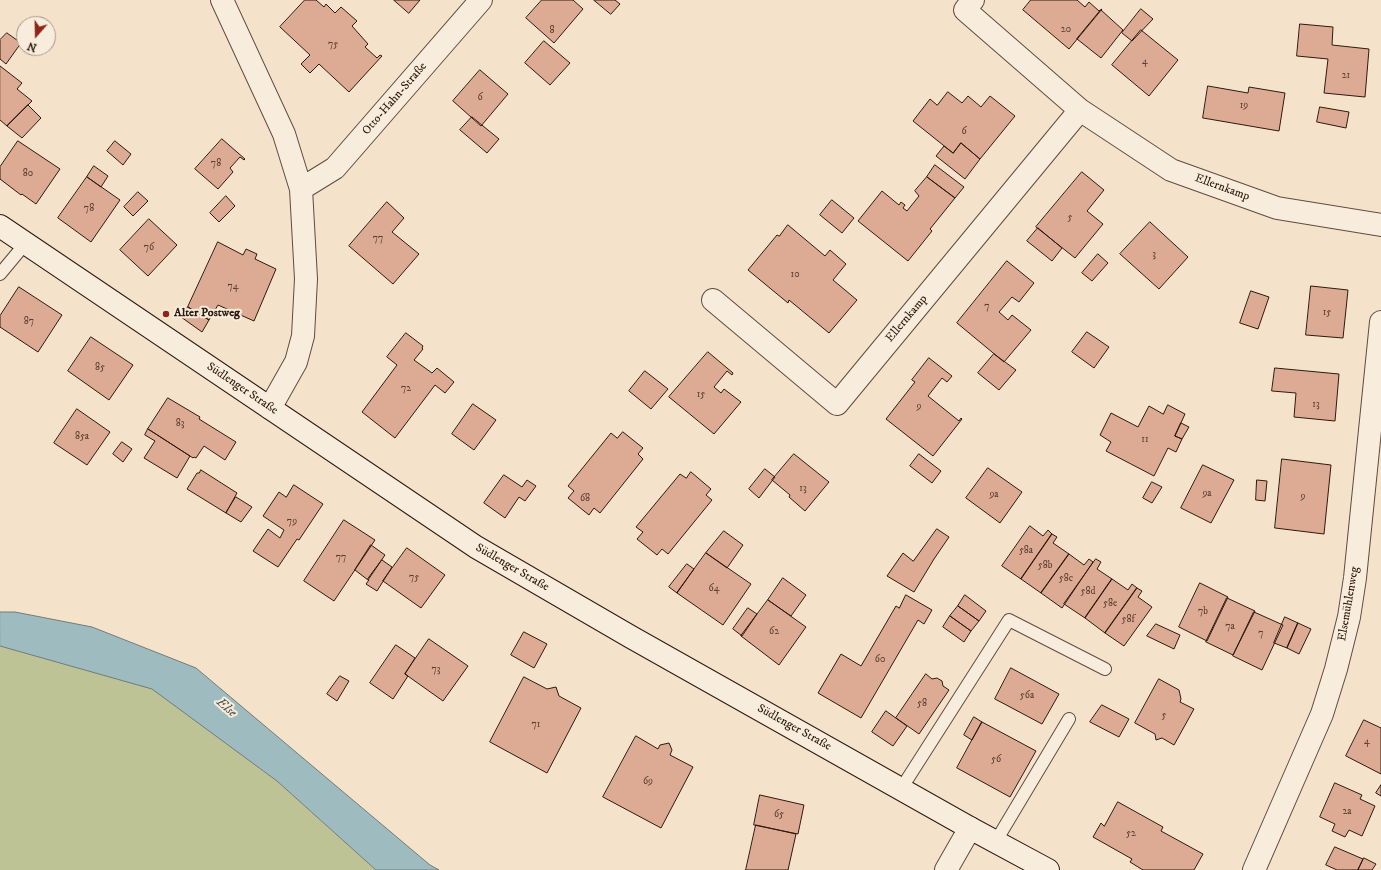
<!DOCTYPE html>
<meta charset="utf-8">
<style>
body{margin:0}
#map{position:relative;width:1381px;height:870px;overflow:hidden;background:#f4e3ca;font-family:"IM FELL DW Pica",serif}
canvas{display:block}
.north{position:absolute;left:16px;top:16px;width:40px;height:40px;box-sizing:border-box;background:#f8eddd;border:1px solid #a7988b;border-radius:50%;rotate:200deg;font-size:11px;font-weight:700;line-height:16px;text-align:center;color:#2e190f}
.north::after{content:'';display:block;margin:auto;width:14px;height:18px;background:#8f2418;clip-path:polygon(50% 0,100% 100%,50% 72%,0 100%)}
</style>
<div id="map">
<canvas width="1381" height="870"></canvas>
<div class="north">N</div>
</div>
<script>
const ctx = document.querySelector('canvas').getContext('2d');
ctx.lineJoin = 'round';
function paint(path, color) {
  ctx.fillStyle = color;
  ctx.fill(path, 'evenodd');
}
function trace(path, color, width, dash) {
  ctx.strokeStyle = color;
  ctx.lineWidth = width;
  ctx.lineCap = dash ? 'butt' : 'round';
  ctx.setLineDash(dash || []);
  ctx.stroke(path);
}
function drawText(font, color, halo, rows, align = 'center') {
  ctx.font = font + ' "IM FELL DW Pica",serif';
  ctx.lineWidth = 4;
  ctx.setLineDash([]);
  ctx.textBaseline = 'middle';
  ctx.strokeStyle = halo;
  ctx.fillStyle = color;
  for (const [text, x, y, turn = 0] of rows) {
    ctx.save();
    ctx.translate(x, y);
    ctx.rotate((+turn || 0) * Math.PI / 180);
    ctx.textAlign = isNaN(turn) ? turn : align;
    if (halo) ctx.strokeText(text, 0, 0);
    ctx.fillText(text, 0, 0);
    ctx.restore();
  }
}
const green = new Path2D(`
 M0,646L152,688L277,781L376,870H0Z`);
const water = new Path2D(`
 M0,612H15L92,627L196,668L430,865L439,870H376L277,781L152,689L0,646Z`);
const building = new Path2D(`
 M305,0H316L324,7L326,4L335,13L341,7L357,21L352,26L368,44L365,47L377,58L380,55L382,56L349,92L319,64L310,73L301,64L310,55L280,27Z
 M394,0H420L409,13Z
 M542,0H573L583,9L554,43L526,18Z
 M594,0H615L620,4L611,14Z
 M1031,0H1077L1085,7L1089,2L1099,11L1102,9L1069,49L1023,10Z
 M1141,9L1153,19L1132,41L1122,33Z
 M1101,10L1123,30L1101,58L1077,39Z
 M1300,24L1333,27L1332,45L1369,49L1365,97L1324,93L1328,59L1297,56Z
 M1141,30L1178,60L1149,96L1112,65Z
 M7,33L21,43L6,64L0,59V40Z
 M544,41L570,63L550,85L525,63Z
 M0,66L22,83L17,89L32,101L7,126L0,120Z
 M480,70L508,94L481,126L453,101Z
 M1208,86L1248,93L1249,87L1285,93L1279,131L1203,118Z
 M948,92L962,103L968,96L981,107L990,96L1015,116L980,159L961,143L953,153L913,121L930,99L937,105Z
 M28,105L41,118L22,138L7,126Z
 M1320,107L1349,112L1346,128L1317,122Z
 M472,117L499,139L487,153L460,130Z
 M222,139L245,159L244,160L240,157L230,168L233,172L218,189L195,169Z
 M18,141L60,169L36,204L22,194L21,195L0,179V167Z
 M115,141L131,154L123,165L107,151Z
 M961,143L980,159L965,179L936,156L944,146L953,153Z
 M935,165L964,187L955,198L927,177Z
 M94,166L108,176L101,187L87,177Z
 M1082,172L1104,190L1087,211L1103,224L1075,258L1036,227Z
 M87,177L120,200L91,242L58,218Z
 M927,177L955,198L930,229L932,231L908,261L858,221L882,191L899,205L901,202L905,205L903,208L907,211L919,196L915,191Z
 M138,192L148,201L133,216L124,207Z
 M226,196L235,206L219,222L210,213Z
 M832,200L854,218L842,233L820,215Z
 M387,202L404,218L392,232L419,254L393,284L349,246Z
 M149,219L177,245L148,276L120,250Z
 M1150,222L1188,257L1159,289L1120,254Z
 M788,225L825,256L830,250L846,264L833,280L857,300L829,333L789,300L788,303L748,270L777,235L779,236Z
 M1038,228L1062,248L1052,261L1027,241Z
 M218,242L243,255L246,249L257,254L255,259L276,269L254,321L218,305L209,320L188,307Z
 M1098,254L1108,263L1092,281L1082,273Z
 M1007,261L1034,283L1019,302L1012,297L999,312L1008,320L1012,315L1031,330L1004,362L957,323Z
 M1311,286L1348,290L1343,338L1306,335Z
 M19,287L62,315L38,352L0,327V316Z
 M1251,291L1269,297L1258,329L1240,323Z
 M188,307L209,320L202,332L181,317Z
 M1087,332L1109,347L1094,368L1072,352Z
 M406,333L423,346L422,348L423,349L414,360L432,373L437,368L454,382L445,393L435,385L395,438L362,412L397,365L387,357Z
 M91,337L133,365L109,400L68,371Z
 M708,352L733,373L732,375L727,371L714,387L721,393L724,389L741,402L714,434L669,397Z
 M994,354L1016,370L999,390L978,373Z
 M929,358L952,376L947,382L942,378L928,396L959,421L961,418L962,419L933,456L886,419L915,382L912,380Z
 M1275,368L1339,374L1335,421L1294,417L1296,393L1272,391Z
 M645,371L668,389L651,409L629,391Z
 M168,398L200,417L199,419L236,442L225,460L204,446L196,458L194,457L193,458L148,429Z
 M473,404L496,420L474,450L452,434Z
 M1168,405L1185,414L1175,436L1182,439L1176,452L1168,448L1154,476L1106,451L1111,442L1100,435L1111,413L1138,427L1149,406L1163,414Z
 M77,409L110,432L87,465L54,443Z
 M1181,423L1189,427L1182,439L1175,436Z
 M148,429L190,456L177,478L144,458L155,441L145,435Z
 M623,432L643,448L638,454L643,459L600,513L594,508L589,515L568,498L574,491L568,486L611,433L617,438Z
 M122,442L132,449L123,462L113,454Z
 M794,454L829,482L805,511L789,497L790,495L772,480Z
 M919,454L941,471L932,483L910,466Z
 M1282,459L1331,465L1324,534L1275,528Z
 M1203,465L1234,480L1211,523L1181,508Z
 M988,468L1022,492L1000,523L966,498Z
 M765,469L775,477L759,498L749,489Z
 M201,470L237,493L226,513L187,489L197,473H199Z
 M691,472L711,489L706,495L712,500L668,554L662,549L657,555L637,539L643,532L636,527L680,474L686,478Z
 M504,475L522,487L527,480L536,486L525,501L519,497L505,518L484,503Z
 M1257,480L1267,481L1265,501L1256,500Z
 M1152,482L1162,487L1152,503L1143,498Z
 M294,485L323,504L299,540L297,539L278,567L253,551L268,529L280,538L284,530L263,516L279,492L286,497Z
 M236,497L252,507L241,522L226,513Z
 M344,520L375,540L334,601L304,581Z
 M1030,526L1043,536L1048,530L1052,534L1021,579L1002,566Z
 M937,529L949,537L934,559L914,592L887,576L903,553L913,561Z
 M724,531L743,545L727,568L706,553Z
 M1052,534L1057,537L1053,543L1069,554L1041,593L1021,579Z
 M371,545L385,555L368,580L355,570Z
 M407,548L445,575L421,608L383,581Z
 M706,553L751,584L723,625L677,593Z
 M1069,554L1084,565L1089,559L1093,562L1062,608L1041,593Z
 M1096,559L1101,562L1097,569L1112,579L1085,618L1064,604Z
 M382,560L392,567L377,591L366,584L369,580L368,579Z
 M687,564L694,569L677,593L669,587Z
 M783,578L806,595L791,616L768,600Z
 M1112,579L1128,590L1132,584L1137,588L1105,633L1085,618Z
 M1200,583L1228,597L1207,641L1179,627Z
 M1137,588L1142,591L1138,597L1152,607L1124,646L1105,633Z
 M906,595L932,610L924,624L918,620L861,718L818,693L841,654L861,666L896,606L899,608Z
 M965,595L986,611L979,621L958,606Z
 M1227,598L1255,611L1233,655L1206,642Z
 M768,600L806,627L779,665L741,636Z
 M958,606L979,621L971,631L950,616Z
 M748,608L757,614L742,636L733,629Z
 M1254,612L1283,625L1262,670L1233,656Z
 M950,616L971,631L964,642L943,627Z
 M1285,617L1298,623L1287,648L1274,643Z
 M1298,623L1311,629L1299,654L1287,648Z
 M1156,624L1180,635L1174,649L1147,636Z
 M524,632L547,644L534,668L511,655Z
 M429,639L468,666L443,701L405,674Z
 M396,645L415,658L405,674L408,676L393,699L370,683Z
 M1011,668L1059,694L1042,724L995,699Z
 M926,674L932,679L937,678L942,681L943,686L949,690L919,734L896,718Z
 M340,676L349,681L337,701L327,694Z
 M524,677L547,689L556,687L559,696L581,708L547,773L490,742Z
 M1159,679L1179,690L1181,699L1180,702L1194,709L1174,745L1162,738L1156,740L1155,734L1135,723Z
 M1102,705L1129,719L1119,737L1090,722Z
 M886,711L907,726L893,746L872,732Z
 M974,717L982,722L972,740L964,735Z
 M1364,720L1381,728V774L1346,756Z
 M982,722L1036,751L1010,797L957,768Z
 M636,736L658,749L660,745L669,743L672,750L670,755L693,767L661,828L603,797Z
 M1335,783L1362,795L1360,799L1375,806L1362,836L1349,830L1345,837L1332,831L1335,824L1320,817Z
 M1381,785V796L1376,793Z
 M760,795L804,805L798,834L754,825Z
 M1118,802L1163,827L1161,831L1203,854L1194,870H1143L1130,862L1132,859L1093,837L1101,823L1104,826Z
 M756,825L796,834L788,870H746Z
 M1335,847L1363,859L1358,870H1337L1326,865Z
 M1364,858L1376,864L1372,870H1358Z`);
const lane = new Path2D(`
 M0,274L25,244
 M901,789L1009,620L1105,669
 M996,841L1069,719`);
const street = new Path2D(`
 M222,0L284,134L301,189L306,279L303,336L296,362L270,408
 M973,0L965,10L1080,110L1171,170L1277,208L1381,225
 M301,189L335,168L481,0
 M713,300L837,404L1080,110
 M946,870L970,828
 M1254,870L1322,714L1336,669L1349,617L1355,578L1381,322`);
const secondary = new Path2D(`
 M0,226L476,547L631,637L970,828L1048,870`);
const markers = [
 [166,314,4,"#8f2418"]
];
const numberNames = [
 ["20",1066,30],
 ["8",552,31],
 ["75",333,45],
 ["4",1145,62],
 ["21",1346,76],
 ["6",480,98],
 ["19",1244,106],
 ["6",964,132],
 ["78",216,164],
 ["80",28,174],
 ["78",89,209],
 ["5",1070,218],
 ["77",378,239],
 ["76",149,248],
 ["3",1154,255],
 ["10",795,275],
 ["74",233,287],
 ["7",987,307],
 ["15",1327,313],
 ["87",29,322],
 ["85",100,368],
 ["72",406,389],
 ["15",701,395],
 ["13",1316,405],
 ["9",919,407],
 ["83",180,424],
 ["85a",82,437],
 ["11",1145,440],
 ["13",803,489],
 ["9a",1207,494],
 ["9a",994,495],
 ["9",1303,497],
 ["68",585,499],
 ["79",292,522],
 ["58a",1026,551],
 ["77",341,558],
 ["58b",1045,566],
 ["75",414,578],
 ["58c",1066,579],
 ["64",714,589],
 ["58d",1088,592],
 ["58e",1110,604],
 ["7b",1203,612],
 ["58f",1128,620],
 ["7a",1230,627],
 ["62",774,632],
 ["7",1261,634],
 ["60",880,660],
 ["73",436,670],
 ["56a",1027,696],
 ["58",922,704],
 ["5",1164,716],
 ["71",536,725],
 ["4",1367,742],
 ["56",996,760],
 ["69",648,782],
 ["2a",1347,812],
 ["65",779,815],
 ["52",1131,834]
];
const streetNames = [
 ["Otto-Hahn-Straße",395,99,-49],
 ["Ellernkamp",1222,188,20],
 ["Ellernkamp",907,319,-50],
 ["Südlenger Straße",242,389,34],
 ["Südlenger Straße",512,568,30],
 ["Elsemühlenweg",1349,604,-80],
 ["Südlenger Straße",794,728,29]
];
const poiNames = [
 ["Alter Postweg",174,314]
];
const waterNames = [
 ["Else",226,708,41]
];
paint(green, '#bec395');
paint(water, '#9ebcbf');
trace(water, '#717b79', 1);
paint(building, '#ddab94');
trace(building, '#2e190f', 1);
trace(lane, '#604c3e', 14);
trace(street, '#604c3e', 24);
trace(secondary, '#2e190f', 24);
trace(lane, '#f8eddd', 12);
trace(street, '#f8eddd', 22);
trace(secondary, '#f8eddd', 22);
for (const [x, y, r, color] of markers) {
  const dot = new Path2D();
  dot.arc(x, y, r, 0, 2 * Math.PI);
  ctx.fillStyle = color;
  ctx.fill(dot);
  trace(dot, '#f8eddd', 1.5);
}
drawText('10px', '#5a3e30', null, numberNames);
drawText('12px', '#2e190f', '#f8eddd', streetNames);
drawText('bold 12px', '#2e190f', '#f8eddd', poiNames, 'left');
drawText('italic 13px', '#55524d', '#f8eddd', waterNames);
</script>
